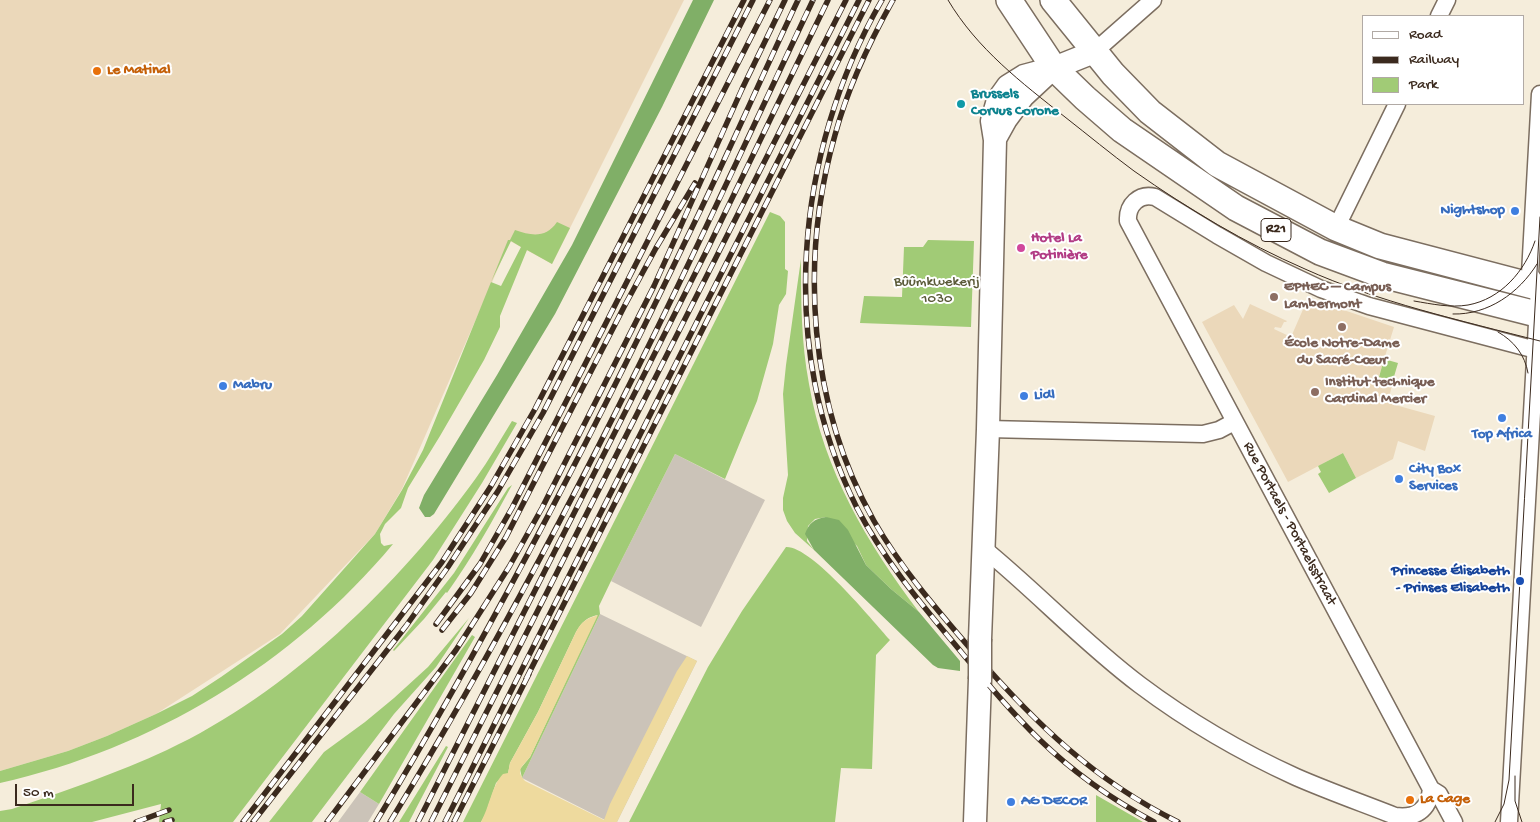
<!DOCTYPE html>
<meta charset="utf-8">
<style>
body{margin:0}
#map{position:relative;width:1540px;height:822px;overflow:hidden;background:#f5eddb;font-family:"Gochi Hand",sans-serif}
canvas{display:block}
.legend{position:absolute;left:1362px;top:15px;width:162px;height:90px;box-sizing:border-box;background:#fff;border:1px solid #b1aaa5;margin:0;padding:6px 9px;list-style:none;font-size:15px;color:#3b2a1e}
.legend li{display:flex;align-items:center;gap:10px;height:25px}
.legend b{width:25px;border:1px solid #b1aaa5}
.scale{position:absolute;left:15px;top:784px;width:119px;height:22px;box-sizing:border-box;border:2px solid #3b2a1e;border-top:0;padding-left:6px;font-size:15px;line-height:18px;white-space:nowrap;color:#3b2a1e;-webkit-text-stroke:4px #fff;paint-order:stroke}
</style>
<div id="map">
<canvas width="1540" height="822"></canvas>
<ul class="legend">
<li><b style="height:6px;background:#fff"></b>Road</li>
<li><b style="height:6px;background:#3b2a1e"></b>Railway</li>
<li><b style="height:14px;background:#a1cb76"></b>Park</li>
</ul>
<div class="scale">50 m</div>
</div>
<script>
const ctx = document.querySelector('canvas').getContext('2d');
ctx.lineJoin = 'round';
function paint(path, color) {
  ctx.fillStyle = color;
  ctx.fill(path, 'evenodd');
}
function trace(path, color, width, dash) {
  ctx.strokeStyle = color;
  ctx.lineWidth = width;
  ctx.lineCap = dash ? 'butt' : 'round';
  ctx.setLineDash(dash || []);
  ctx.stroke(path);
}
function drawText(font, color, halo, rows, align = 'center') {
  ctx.font = font + ' "Gochi Hand",sans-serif';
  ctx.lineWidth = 4;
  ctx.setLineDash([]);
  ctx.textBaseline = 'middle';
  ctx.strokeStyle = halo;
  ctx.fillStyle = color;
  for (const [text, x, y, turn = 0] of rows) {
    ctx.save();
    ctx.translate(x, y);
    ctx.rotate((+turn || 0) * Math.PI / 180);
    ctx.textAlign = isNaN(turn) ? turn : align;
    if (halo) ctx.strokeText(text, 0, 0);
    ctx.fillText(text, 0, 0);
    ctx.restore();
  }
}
const built = new Path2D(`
 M0,0H684L552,264L510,241L402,489L375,534L280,634L156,714L107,736L68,751L0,771Z
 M1308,298L1394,327L1379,376L1393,380L1388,403L1435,416L1425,451L1398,441L1393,459L1356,478L1343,453L1288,482L1202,322L1234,305L1243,319L1250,304L1287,321L1286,322H1284L1281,328L1275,327L1274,329L1291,337Z`);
const industrial = new Path2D(`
 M675,454L765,500L701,627L611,581Z
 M600,614L697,661L617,822H609L522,778Z
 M360,792L379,804L368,822H338Z`);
const green = new Path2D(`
 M770,212L780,216L785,222V269L788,271L786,294L779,305L773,344L757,401L725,479L675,454L611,581L599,606L600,614L522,778L520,769L530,757L597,615C586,618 582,622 576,632L538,712L510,763L508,774H505L496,783L486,813L481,822H463Z
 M557,222L570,228L552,264L527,250L500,316V327L484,360L440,436L408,488L401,508L385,524L380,534L381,543L384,546L393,544C293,664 152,749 0,783V771L68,751L107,736L156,714L192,696L221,677L282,634L302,616L375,534L402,490L423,450L508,240H510L515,230C532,236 546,238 557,222ZM511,241L521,247L501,286L491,282Z
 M928,240L974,241L971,327L860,323L864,296L902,297L904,247H923Z
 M801,259C801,301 801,342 809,384C824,471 867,543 919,612L891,589L866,565L857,546L826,517L815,519L808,526L807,541L814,550L795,533L787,521L783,510V498L788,475L783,394L786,365Z
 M1384,359L1398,363L1393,380L1379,377Z
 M512,421L517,423L482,483L433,560L233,822H159L161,804L92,822H0V811L12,809C65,791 117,773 167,750C287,694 399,585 476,478C489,460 500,440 512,421Z
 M1343,453L1356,478L1329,493L1318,474L1321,472L1318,466Z
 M512,485C492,522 472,558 447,593L446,592L424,619L394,651L393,650L454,573L508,488Z
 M786,547C812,546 872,620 890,640L876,655L872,769L841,768L835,822H629L708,667L742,611Z
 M469,618L436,667L394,714L312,822H269L324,752L365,722L394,698L428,667Z
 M472,635L475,637L379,804L360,792Z
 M446,746L448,747L409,822H399Z
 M1096,795L1143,822H1096Z`);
const forest = new Path2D(`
 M693,0H714L662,107L555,314L434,514L430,517H425L419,508L424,495L497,375L572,245Z
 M826,517L839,520L848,530L866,565L891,589L919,612L960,661V671L938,668L933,665L814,550L805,534C809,523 814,519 826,517Z`);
const sand = new Path2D(`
 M598,615L530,757C522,767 515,770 525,781L604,820L610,804L677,671L687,656L697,661L617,822H481C489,808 492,785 503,774L508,773L510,763L538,712L576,632C582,621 586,619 598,615Z`);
const street = new Path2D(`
 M1439,16L1447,0
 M1094,52L1153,0
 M1336,228L1397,104
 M988,429L1203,434L1219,430L1234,422
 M983,548C1037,592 1084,643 1140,685C1188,721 1241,752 1296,777C1328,791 1362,803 1395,816C1415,819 1429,810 1431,789
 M1454,822L1439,794L1431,789L1128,221C1127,205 1139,193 1155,197L1217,235L1266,263L1321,289L1369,306L1540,351
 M1509,822L1539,288L1530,274L1540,94`);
const secondary = new Path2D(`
 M996,137L1006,119L1023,96L1051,70
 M980,639L988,429L995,140L992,121L998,100L1008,86L1024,76L1054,68L1094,52
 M975,822L980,679`);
const primary = new Path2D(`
 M1009,0L1054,68L1085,98L1122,130L1236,208L1320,252L1382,275L1540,315
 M1053,0L1113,74L1150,112L1217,164L1336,228L1380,246L1540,288`);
const tram = new Path2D(`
 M948,0C977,49 1022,83 1065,117C1088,135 1111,154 1134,171C1188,209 1245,243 1305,269C1378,302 1462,321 1540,341
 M1414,301C1432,304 1450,308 1468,305C1501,299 1525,271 1535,241
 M1453,314C1488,315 1519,293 1537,264
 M1498,332C1514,341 1525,355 1528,373
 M1515,776V801L1522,822
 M1495,822L1504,804L1509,780L1540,217`);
const rail = new Path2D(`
 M882,0C794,153 777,349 857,508C885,562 924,607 962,653C987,683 1012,713 1040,740C1074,773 1113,800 1154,822
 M893,0C869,43 848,87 835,135C799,261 809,406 874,521C902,570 939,612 975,654C1036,724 1094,780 1178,822
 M436,624L480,564L512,508L770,0
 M442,630L471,593L506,537L625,305L656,248L695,183
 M526,679L869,0
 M136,822L169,810
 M165,822L172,820
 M243,822L442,562L491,486L535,409L744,0
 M253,822L406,626L448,567L498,491L543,413L753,0
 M327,822L456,650L509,567L542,508L654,286L742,89L785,0
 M376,822C490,634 591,438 686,240C725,161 760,80 798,0
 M390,822C504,636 604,441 698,244C737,163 774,81 813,0
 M418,822L708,248L828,0
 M431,822L846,0
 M445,822L859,0
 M454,822L529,674`);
const secondaryBridge = new Path2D(`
 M980,679V639`);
const markers = [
 [97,71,5,"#e8710a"],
 [961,104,5,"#0f9aa8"],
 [1515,211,5,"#3f7fe0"],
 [1021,248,5,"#d1479c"],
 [1274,297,5,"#8d6e63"],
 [1342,327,5,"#8d6e63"],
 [223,386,5,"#3f7fe0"],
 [1315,392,5,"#8d6e63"],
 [1024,396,5,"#3f7fe0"],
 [1502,418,5,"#3f7fe0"],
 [1399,479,5,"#3f7fe0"],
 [1520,581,5,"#1a4fb4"],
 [1410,800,5,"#e8710a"],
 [1011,802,5,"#3f7fe0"]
];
const shields = [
 [1276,230,30]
];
const shieldNames = [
 ["R21",1276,230]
];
const foodNames = [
 ["Le Matinal",107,71],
 ["La Cage",1420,800]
];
const cultureNames = [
 ["Brussels",971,95],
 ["Corvus Corone",971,112]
];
const shopNames = [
 ["Nightshop",1505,211,"right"],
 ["Mabru",233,386],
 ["Lidl",1034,396],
 ["Top Africa",1502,435,"center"],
 ["City Box",1409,470],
 ["Services",1409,487],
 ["AG DECOR",1021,802]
];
const hotelNames = [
 ["Hotel La",1031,239],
 ["Potinière",1031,256]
];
const parkNames = [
 ["Bûûmkwekerij",937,283],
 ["1030",937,300]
];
const educationNames = [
 ["EPHEC – Campus",1284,288],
 ["Lambermont",1284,305],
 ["École Notre-Dame",1342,344,"center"],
 ["du Sacré-Cœur",1342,361,"center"],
 ["Institut technique",1325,383],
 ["Cardinal Mercier",1325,400]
];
const streetNames = [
 ["Rue Portaels - Portaelsstraat",1289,524,62]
];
const transitNames = [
 ["Princesse Élisabeth",1510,572],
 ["- Prinses Elisabeth",1510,589]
];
paint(built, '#ebd8ba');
paint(industrial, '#cbc3b8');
paint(green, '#a1cb76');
paint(forest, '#80af67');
paint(sand, '#eeda9e');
trace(street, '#7c6e60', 19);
trace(secondary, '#7c6e60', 25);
trace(primary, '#7c6e60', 28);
trace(street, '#fff', 16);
trace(secondary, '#fff', 22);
trace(primary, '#fff', 25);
trace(tram, '#3b2a1e', 1);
trace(rail, '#3b2a1e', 5.5);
trace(rail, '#fff', 4, [11]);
trace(secondaryBridge, '#7c6e60', 25, []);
trace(secondaryBridge, '#fff', 22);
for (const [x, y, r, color] of markers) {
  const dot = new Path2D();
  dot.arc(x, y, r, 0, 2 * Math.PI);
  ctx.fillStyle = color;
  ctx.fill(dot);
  trace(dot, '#fff', 2);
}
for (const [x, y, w] of shields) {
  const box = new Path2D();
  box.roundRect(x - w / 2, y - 11.5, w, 23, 4);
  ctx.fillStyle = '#fff';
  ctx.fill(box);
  trace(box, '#3b2a1e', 1);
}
drawText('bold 14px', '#3b2a1e', null, shieldNames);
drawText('bold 15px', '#c56008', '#fff', foodNames, 'left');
drawText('bold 15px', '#0d838f', '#fff', cultureNames, 'left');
drawText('bold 15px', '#366cbe', '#fff', shopNames, 'left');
drawText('bold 15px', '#b23c85', '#fff', hotelNames, 'left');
drawText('15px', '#5a5a38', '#fff', parkNames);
drawText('bold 15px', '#785e54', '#fff', educationNames, 'left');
drawText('15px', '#3b2a1e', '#fff', streetNames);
drawText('bold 15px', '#164399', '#fff', transitNames, 'right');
</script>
